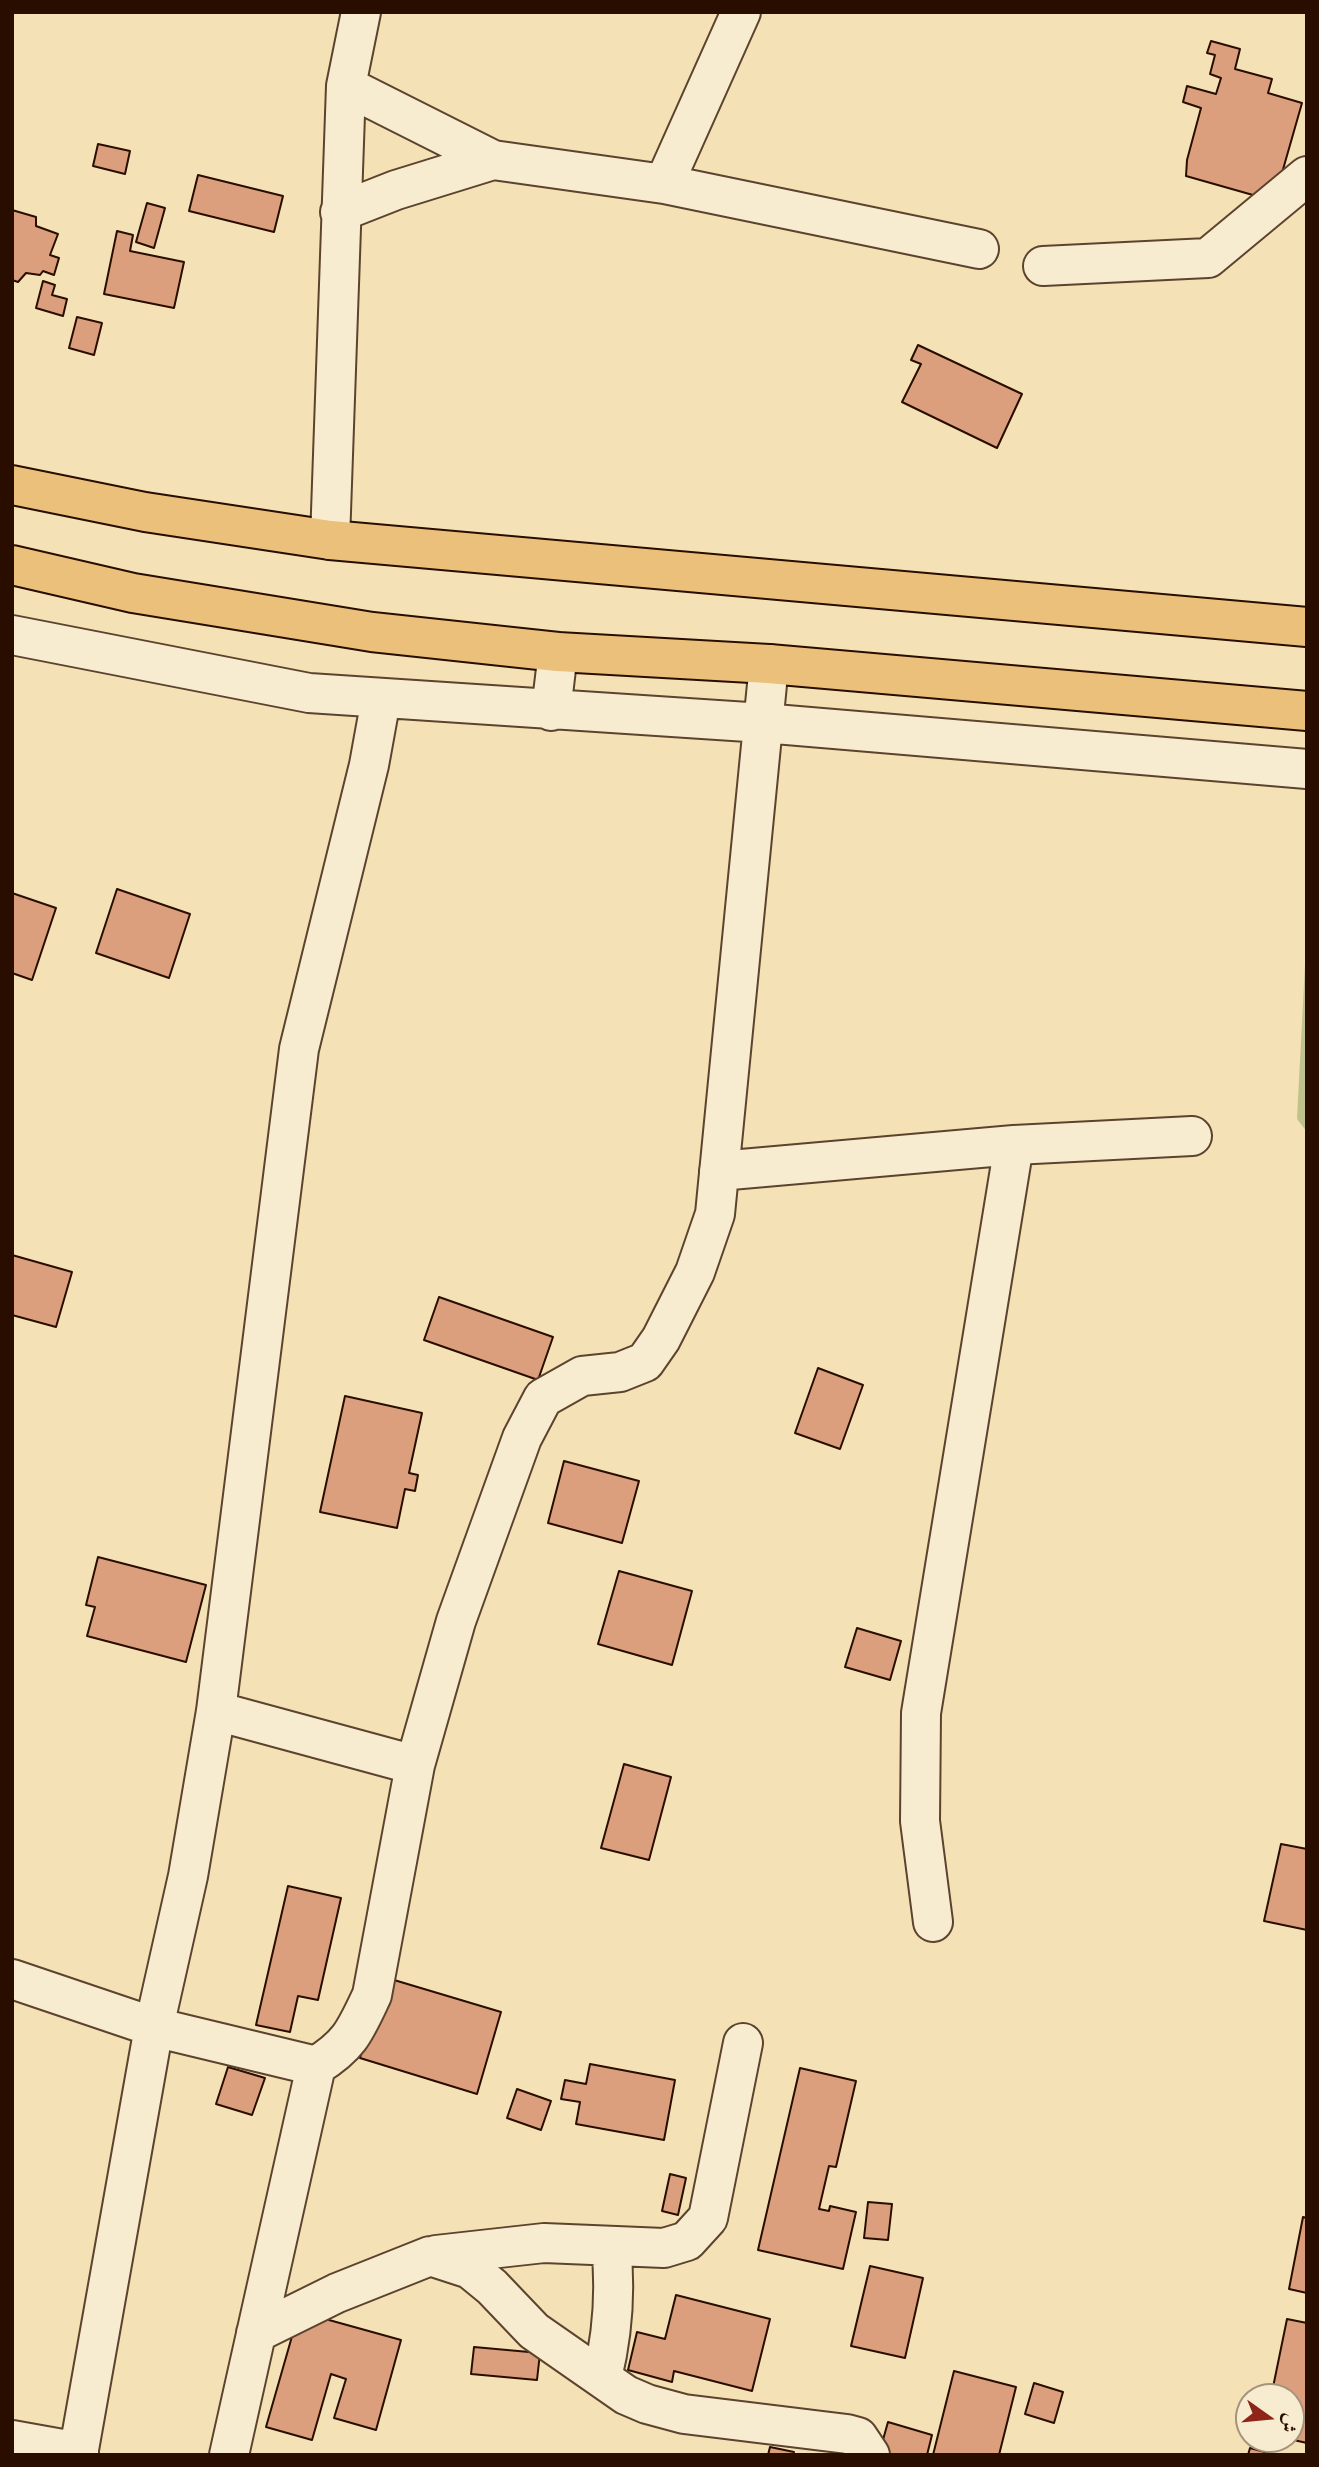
<!DOCTYPE html>
<meta charset="utf-8">
<style>
body{margin:0}
#map{position:relative;width:1319px;height:2467px;overflow:hidden;background:#f4e1b6;font-family:Vollkorn,Amiri,serif}
canvas{display:block}
.frame{position:absolute;inset:0;border:14px solid #290e00;pointer-events:none}
.north{position:absolute;left:1235px;top:2383px;width:70px;height:70px;box-sizing:border-box;background:#f8ecd0;border:2px solid #a5937d;border-radius:50%;rotate:105deg;font-size:19px;font-weight:700;line-height:28px;text-align:center;color:#290e00}
.north::after{content:'';display:block;margin:auto;width:24px;height:32px;background:#8f2418;clip-path:polygon(50% 0,100% 100%,50% 72%,0 100%)}
</style>
<div id="map">
<canvas width="1319" height="2467"></canvas>
<div class="frame"></div>
<div class="north">ش</div>
</div>
<script>
const ctx = document.querySelector('canvas').getContext('2d');
ctx.lineJoin = 'round';
function paint(path, color) {
  ctx.fillStyle = color;
  ctx.fill(path, 'evenodd');
}
function trace(path, color, width, dash) {
  ctx.strokeStyle = color;
  ctx.lineWidth = width;
  ctx.lineCap = dash ? 'butt' : 'round';
  ctx.setLineDash(dash || []);
  ctx.stroke(path);
}
const green = new Path2D(`
 M1307,926V1132L1297,1119Z`);
const building = new Path2D(`
 M1211,41L1240,49L1235,69L1272,79L1268,93L1302,103L1274,201L1186,176L1187,160L1201,108L1183,102L1187,86L1216,94L1221,78L1210,74L1215,55L1207,53Z
 M98,144L130,151L125,174L93,166Z
 M198,175L283,196L274,232L189,211Z
 M147,203L165,208L154,248L136,242Z
 M12,210L36,217V226L58,234L50,255L59,258L54,275L43,271L40,275L26,273L18,282L12,280Z
 M117,231L133,235L130,251L184,262L174,308L104,294Z
 M43,281L55,285L52,295L67,299L63,316L36,308Z
 M77,317L102,323L94,355L69,348Z
 M918,345L1022,394L997,448L902,402L921,364L911,360Z
 M117,889L190,914L169,978L96,953Z
 M12,893L56,908L32,980L12,973Z
 M12,1255L72,1272L56,1327L12,1315Z
 M439,1297L553,1337L538,1380L424,1340Z
 M818,1368L863,1385L840,1449L795,1433Z
 M345,1396L422,1413L409,1473L418,1475L415,1491L405,1489L397,1528L320,1512Z
 M564,1461L639,1481L622,1543L548,1523Z
 M98,1557L206,1585L186,1662L87,1636L95,1607L86,1605Z
 M619,1571L692,1591L672,1665L598,1644Z
 M857,1628L901,1641L890,1680L845,1667Z
 M624,1764L671,1777L649,1860L601,1848Z
 M1281,1844L1307,1849V1930L1264,1921Z
 M288,1886L341,1898L318,2000L298,1996L290,2032L256,2025Z
 M384,1977L501,2012L477,2094L360,2058Z
 M590,2064L675,2080L664,2140L576,2124L580,2102L561,2099L565,2080L586,2084Z
 M228,2067L265,2078L252,2115L216,2104Z
 M800,2068L856,2081L836,2167L829,2166L819,2209L829,2211L830,2206L856,2212L843,2269L758,2250Z
 M517,2089L551,2101L541,2130L507,2118Z
 M670,2174L686,2178L678,2215L662,2211Z
 M868,2202L892,2204L888,2240L864,2238Z
 M1303,2217L1307,2218V2293L1289,2289Z
 M870,2266L923,2278L905,2358L851,2346Z
 M676,2295L770,2319L752,2391L674,2371L672,2382L628,2370L637,2332L665,2339Z
 M301,2305L332,2314L329,2320L401,2340L376,2430L334,2418L346,2379L331,2374L312,2440L266,2427Z
 M1287,2319L1307,2323V2443L1289,2439L1291,2397H1271Z
 M474,2347L540,2353L537,2380L471,2374Z
 M954,2371L1016,2387L999,2455H933Z
 M1034,2383L1063,2392L1054,2423L1025,2414Z
 M888,2422L932,2435L927,2455L879,2454Z
 M770,2447L794,2452L793,2455H768Z
 M1250,2448L1276,2455H1248Z`);
const minor = new Path2D(`
 M346,86L493,160L664,184L979,249
 M664,184L741,12
 M340,212L396,190L493,160
 M1043,266L1208,258L1307,176
 M330,540L346,86L361,12
 M12,635L309,693L763,723L1307,769
 M551,711L558,652
 M719,1171L1014,1145L1192,1136
 M216,1711L415,1765
 M933,1922L920,1821L921,1713L1014,1145
 M12,1979L154,2027L316,2066L229,2455
 M316,2066C350,2045 355,2031 372,1995L415,1765L456,1621L522,1438L543,1398L582,1376L620,1372L645,1362L661,1339L695,1272L715,1214L769,664
 M436,2255L544,2243L664,2248L687,2241L708,2218L743,2043
 M256,2333L337,2293L430,2256L470,2269L492,2287L534,2331L626,2395L647,2404L684,2414L847,2434L858,2437L870,2455
 M602,2378C613,2333 616,2292 611,2246
 M12,2440L79,2452
 M78,2455L154,2027L188,1876L216,1711L299,1049L369,765L381,699`);
const trunk = new Path2D(`
 M12,485L145,512L330,540L1307,627
 M12,565L133,593L372,632L558,652L769,664L1307,711`);
paint(green, '#bfc28c');
paint(building, '#db9f7d');
trace(building, '#290e00', 2);
trace(minor, '#5c432e', 42);
trace(trunk, '#290e00', 42);
trace(minor, '#f8ecd0', 38);
trace(trunk, '#eac07b', 38);
</script>
